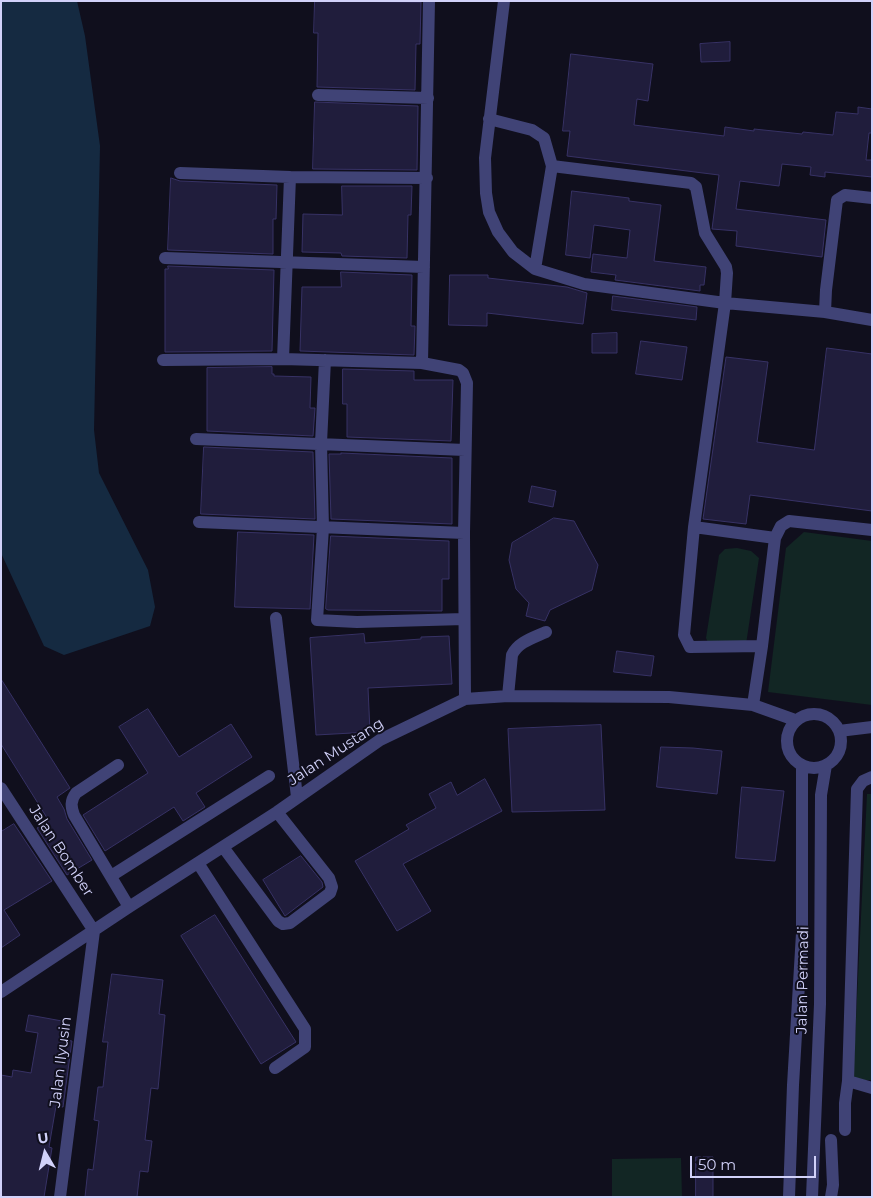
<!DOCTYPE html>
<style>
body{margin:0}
#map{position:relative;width:873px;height:1198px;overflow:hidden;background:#100f1d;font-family:Montserrat,sans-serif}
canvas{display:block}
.frame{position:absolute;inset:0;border:2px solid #d1d1f9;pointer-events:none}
.north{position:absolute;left:20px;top:1128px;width:50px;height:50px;-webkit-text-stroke:4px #100f1d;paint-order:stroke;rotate:352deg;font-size:14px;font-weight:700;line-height:20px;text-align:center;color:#d1d1f9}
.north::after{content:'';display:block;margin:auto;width:18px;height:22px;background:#d1d1f9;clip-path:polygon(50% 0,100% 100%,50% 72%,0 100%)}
.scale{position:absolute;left:690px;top:1156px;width:126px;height:22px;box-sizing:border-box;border:2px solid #d1d1f9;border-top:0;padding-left:6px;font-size:15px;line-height:18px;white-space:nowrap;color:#d1d1f9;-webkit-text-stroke:4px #100f1d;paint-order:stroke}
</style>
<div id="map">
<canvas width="873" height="1198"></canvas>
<div class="frame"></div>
<div class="north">U</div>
<div class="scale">50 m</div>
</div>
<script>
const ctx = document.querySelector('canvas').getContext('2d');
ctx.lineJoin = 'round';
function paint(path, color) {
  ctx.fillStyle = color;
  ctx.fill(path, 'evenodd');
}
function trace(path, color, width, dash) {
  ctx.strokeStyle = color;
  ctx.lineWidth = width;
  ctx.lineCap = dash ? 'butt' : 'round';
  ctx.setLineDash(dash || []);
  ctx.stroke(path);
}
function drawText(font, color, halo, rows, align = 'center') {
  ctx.font = font + ' Montserrat,sans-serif';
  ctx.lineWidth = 4;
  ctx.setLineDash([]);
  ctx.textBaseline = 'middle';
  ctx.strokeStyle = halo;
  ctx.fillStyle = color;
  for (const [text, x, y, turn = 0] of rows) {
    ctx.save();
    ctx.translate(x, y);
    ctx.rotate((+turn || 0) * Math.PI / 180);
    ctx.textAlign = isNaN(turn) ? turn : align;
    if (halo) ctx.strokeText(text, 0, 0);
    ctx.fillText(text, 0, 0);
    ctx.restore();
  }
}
const green = new Path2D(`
 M804,532L872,541V705L768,692L786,548Z
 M737,548L751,551L759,558L745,651L709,645L706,638L719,555L725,549Z
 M867,794H872V1080H853Z
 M681,1158L682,1197H612V1159Z`);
const water = new Path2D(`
 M1,1H77L85,36L100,146L94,430L99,473L148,570L155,607L150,626L64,655L44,646L1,553Z`);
const building = new Path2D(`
 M315,1L421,2L420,44H416L415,90L317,87L318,33H314Z
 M730,42V61L701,62L700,44Z
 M571,54L653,64L648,101L637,99L634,125L724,136L725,127L754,131V129L802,134L803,132L833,135L836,112L858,114V107L872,109V133H869L866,160H872V177L825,172V177L810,175L811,167L782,164L779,186L740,181L736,209L826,220L822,257L736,246L737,231L712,229L719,175L567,156L570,131H563Z
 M315,102L418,106L417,170L313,169Z
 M171,178L180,181L277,185L276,219H273V254L168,250Z
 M342,186H412L411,215H408L407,258L342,256L341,253L302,252L303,214L342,215Z
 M572,191L629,198V201L661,205L654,261L706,267L704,285H700V291L615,280L616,275L591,272L593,254L627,258L630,230L594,225L590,258L566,255Z
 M168,266L274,270L272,351L165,352V269H168Z
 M341,272L412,275L411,326H415L414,355L300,351L302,287H341Z
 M450,275H488V278L567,287L587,293L583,324L487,313V326L449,325Z
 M613,296L697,307L696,320L612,310Z
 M617,333V353H592V334Z
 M641,341L687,347L682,380L636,374Z
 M827,348L872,354V511L750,495L746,524L703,519L726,357L768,362L757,442L814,450Z
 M272,367V374H274V376L311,377L310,408H315L313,436L207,431V368Z
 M343,369L414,371V380H453L451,441L347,437V404H343Z
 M204,447L313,452L315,519L201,514Z
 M341,453L452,458V524L331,519L329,454H341Z
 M532,486L556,491L553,507L529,502Z
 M554,518L574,521L598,565L592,590L550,610L545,621L526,616L529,603L516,589L509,560L512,543Z
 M238,532L314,535L310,609L235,607Z
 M331,536L449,541V579H442V611L328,610L326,609Z
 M364,634L365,643L421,639V637L449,636L452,684L368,688L370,732L316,735L310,638Z
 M617,651L654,656L651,676L614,672Z
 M1,679L70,788L57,797L64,809L67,819L92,860L67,875L37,828L49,821L1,744Z
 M148,709L179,757L231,724L252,757L196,793L205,807L183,821L174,807L105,851L83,815L148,773L119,727Z
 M601,725L605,810L512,812L508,729Z
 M661,747L693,748L722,751L717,794L657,787Z
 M485,779L502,811L403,864L431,911L397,931L355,861L409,829L406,825L436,808L429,794L451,782L457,795Z
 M742,787L784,791L775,861L736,858Z
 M14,824L52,881L4,910L20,935L1,948V832Z
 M301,856L322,882L323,887L285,916L263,880Z
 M215,915L296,1042L261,1064L181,936Z
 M112,974L163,980L159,1014L165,1015L158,1089L151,1088L145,1140L152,1141L148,1172L140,1171L137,1197H85L88,1169L93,1170L99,1121L94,1120L98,1087H103L108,1042H103Z
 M29,1015L62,1021L59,1039L72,1041L63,1107L56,1106L49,1147L52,1148L44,1197H1V1075L12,1077L13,1070L31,1073L38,1033L26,1031Z
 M696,1157H713V1197H696Z`);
const minor = new Path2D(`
 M429,1L422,363L459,370L463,373L467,383L464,533L465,699
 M504,1L485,158L486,193L489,212L498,232L513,252L535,269L584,284L725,303L825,312L872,320
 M318,95L428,98
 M489,119L532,130L544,138L552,166L535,269
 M552,166L691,183L696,187L705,233L726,267L727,273L725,303L694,527
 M180,173L290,177
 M165,258L424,267
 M825,312L826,290L837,200L845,195L872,198
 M163,360L283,359
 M325,360L321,443L323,528L317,620L357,622L464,619
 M422,363L283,359L290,177L427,178
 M196,439L465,450
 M199,522L464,533
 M276,618L297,797
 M762,646L690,647L684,635L694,527L775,538L781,526L789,521L872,530
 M508,696L512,655C518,642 533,638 546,632
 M753,705L762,646L775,538
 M787 741a27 27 0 1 1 54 0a27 27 0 1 1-54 0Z
 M839,731L872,727
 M118,765L76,793C70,801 71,807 74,815L129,907
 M1,788L94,931
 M223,847L278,921L283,924L290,923L330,893L332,887L329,878L277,812
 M198,863L305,1029V1047L275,1068
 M111,876L269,776
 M1,992L129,907L277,812L380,740L465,699L508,696L669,697L753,705L795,720
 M848,1081L872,1088
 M845,1130V1103L848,1081L857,789L863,781L872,777
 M60,1197L94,931
 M789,1197L793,1085L802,933V765
 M812,1197L820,1004L821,795L826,765
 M831,1197L833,1185L831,1140`);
const streetNames = [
 ["Jalan Mustang",336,752,-33],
 ["Jalan Bomber",61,851,57],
 ["Jalan Permadi",803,980,-89],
 ["Jalan Ilyusin",61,1062,-83]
];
paint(green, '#122624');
paint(water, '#152a41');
paint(building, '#201d3c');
trace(building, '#373265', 1);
trace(minor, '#404376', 12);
drawText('15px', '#d1d1f9', '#100f1d', streetNames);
</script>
